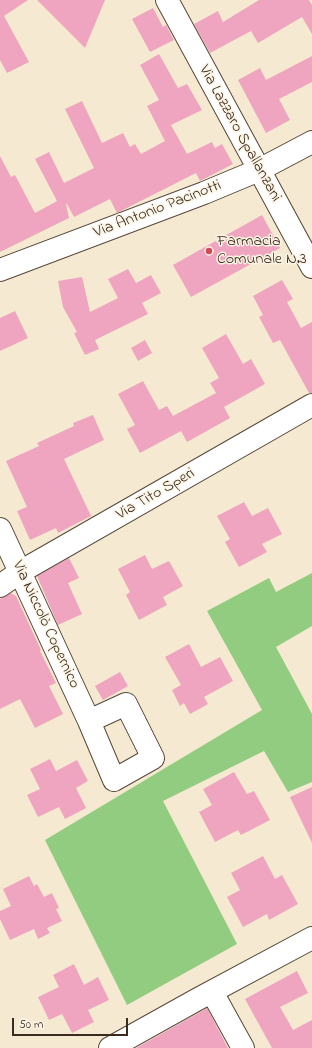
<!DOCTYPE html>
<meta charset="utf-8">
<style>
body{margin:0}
#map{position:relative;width:312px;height:1048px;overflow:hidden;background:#f5ead1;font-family:"Indie Flower",sans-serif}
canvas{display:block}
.scale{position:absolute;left:12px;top:1018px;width:116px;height:18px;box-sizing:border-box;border:2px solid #3b2a1e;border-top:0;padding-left:5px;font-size:12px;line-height:14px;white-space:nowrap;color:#3b2a1e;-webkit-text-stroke:3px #fcf5e5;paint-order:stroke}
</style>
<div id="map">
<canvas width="312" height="1048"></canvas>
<div class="scale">50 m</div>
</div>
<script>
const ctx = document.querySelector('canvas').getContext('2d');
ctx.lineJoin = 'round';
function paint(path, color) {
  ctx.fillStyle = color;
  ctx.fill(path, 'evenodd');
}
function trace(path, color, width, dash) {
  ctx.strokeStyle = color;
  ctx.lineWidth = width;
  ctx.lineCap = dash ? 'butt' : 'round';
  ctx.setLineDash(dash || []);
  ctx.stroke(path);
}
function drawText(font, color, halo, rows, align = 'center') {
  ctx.font = font + ' "Indie Flower",sans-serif';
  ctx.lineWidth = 3;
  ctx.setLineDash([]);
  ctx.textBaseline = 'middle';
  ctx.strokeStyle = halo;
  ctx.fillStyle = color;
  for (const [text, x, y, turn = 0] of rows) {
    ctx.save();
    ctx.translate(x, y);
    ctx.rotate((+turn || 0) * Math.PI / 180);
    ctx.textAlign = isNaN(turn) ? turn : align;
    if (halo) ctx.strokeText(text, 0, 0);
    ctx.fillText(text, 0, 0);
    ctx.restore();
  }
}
const green = new Path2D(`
 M312,573V626L276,647L312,714V782L288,792L264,751L163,801L237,944L127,1005L45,840L262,710L207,611L269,578L276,592Z`);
const building = new Path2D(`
 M0,0H28L4,16L29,62L7,73L0,60Z
 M37,0H105L85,48Z
 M259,0H309L312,5V34L302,17L258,43L251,31L210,53L194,24L218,11L223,22Z
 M153,8L163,27L166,25L174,40L150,52L132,19Z
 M159,54L178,88L187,84L202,110L171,125L187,154L212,142L215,148L222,144L233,164L200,181L196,173L117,213L110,199L74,217L67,204H66L69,218L0,252V156L11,177L15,175L35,213L57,201L35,159L49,152L64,183L94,168L65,109L82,101L102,143L123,133L130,147L135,144L141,154L165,141L147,106L159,100L140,65Z
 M312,56V82L279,99L290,120L266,133L238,80L260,68L266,80Z
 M262,215L280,248L191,297L173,265Z
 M128,269L136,283L151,275L161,293L142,303L148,314L95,340L99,349L85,355L74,333L77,332L63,307L58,281L82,277L90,312L118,298L108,279Z
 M282,280L293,299L287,302L301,328L312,322V393H309L280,340L273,343L259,317L263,315L253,296Z
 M15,311L28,338L0,351V318Z
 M226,334L243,364L251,359L265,384L224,407L230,418L187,442L181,431L140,453L127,429L135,425L118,394L143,381L159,410L167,406L173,416L216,393L210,383L219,378L202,348Z
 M145,340L152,353L138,361L131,348Z
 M93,415L104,440L64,459L91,516L58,533L56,528L30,540L17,511L27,507L6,461L39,446L37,443L74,426L73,423Z
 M244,502L252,516L268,508L282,534L262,544L267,552L239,567L225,542L230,539L217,516Z
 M145,555L152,569L169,561L183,586L163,597L167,605L139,620L126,595L130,592L118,569Z
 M69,558L79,578L68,583L82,614L58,625L37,576Z
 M11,593L16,596L41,650L40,651L56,683L49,686L63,714L35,728L20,699L0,709V599Z
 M189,644L201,667L220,657L233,681L204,697L208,704L190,714L184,703L180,706L172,690L181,685L165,657Z
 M120,672L128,686L103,700L95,686Z
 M50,759L56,771L77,760L88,781L76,788L86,808L65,819L59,807L38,817L27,795L40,789L30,769Z
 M234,772L247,794L254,791L270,820L241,835L238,830L215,842L199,812L212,805L203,789Z
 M312,787V843L290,797Z
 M263,856L275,879L282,875L298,904L269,920L267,914L243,927L227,897L240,890L231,873Z
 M29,876L34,886L37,884L44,897L52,893L59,908L56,909L62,921L47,928L50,933L38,939L34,929L10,940L0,919V911L11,906L3,889Z
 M74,964L84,985L98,977L109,1000L88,1010L94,1022L72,1033L62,1014L49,1020L38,997L59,987L53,975Z
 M297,971L308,993L280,1007L293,1030L312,1020V1048H272L245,999Z
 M207,1008L228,1048H136L204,1010Z`);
const minor = new Path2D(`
 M167,0L312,267
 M0,270L204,193L259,170L312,142
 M0,529L89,721L114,780L153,758L126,704L89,721
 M0,586L20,572L312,405
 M212,992L243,1048
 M110,1048L198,999L312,938`);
const markers = [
 [209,251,4,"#d1495b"]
];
const streetNames = [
 ["Via Lazzaro Spallanzani",239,134,61],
 ["Via Antonio Pacinotti",158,210,-21],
 ["Via Tito Speri",156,495,-30],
 ["Via Niccolò Copernico",45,625,65]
];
const poiNames = [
 ["Farmacia",217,242],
 ["Comunale N.3",217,260]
];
paint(green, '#91cc80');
paint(building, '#efa5bf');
trace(minor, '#574739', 24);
trace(minor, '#fff', 22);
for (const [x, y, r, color] of markers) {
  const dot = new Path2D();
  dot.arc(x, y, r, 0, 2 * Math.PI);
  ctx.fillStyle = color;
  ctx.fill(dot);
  trace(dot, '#fcf5e5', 1.5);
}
drawText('16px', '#3b2a1e', '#fcf5e5', streetNames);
drawText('16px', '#3b2a1e', '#fcf5e5', poiNames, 'left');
</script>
